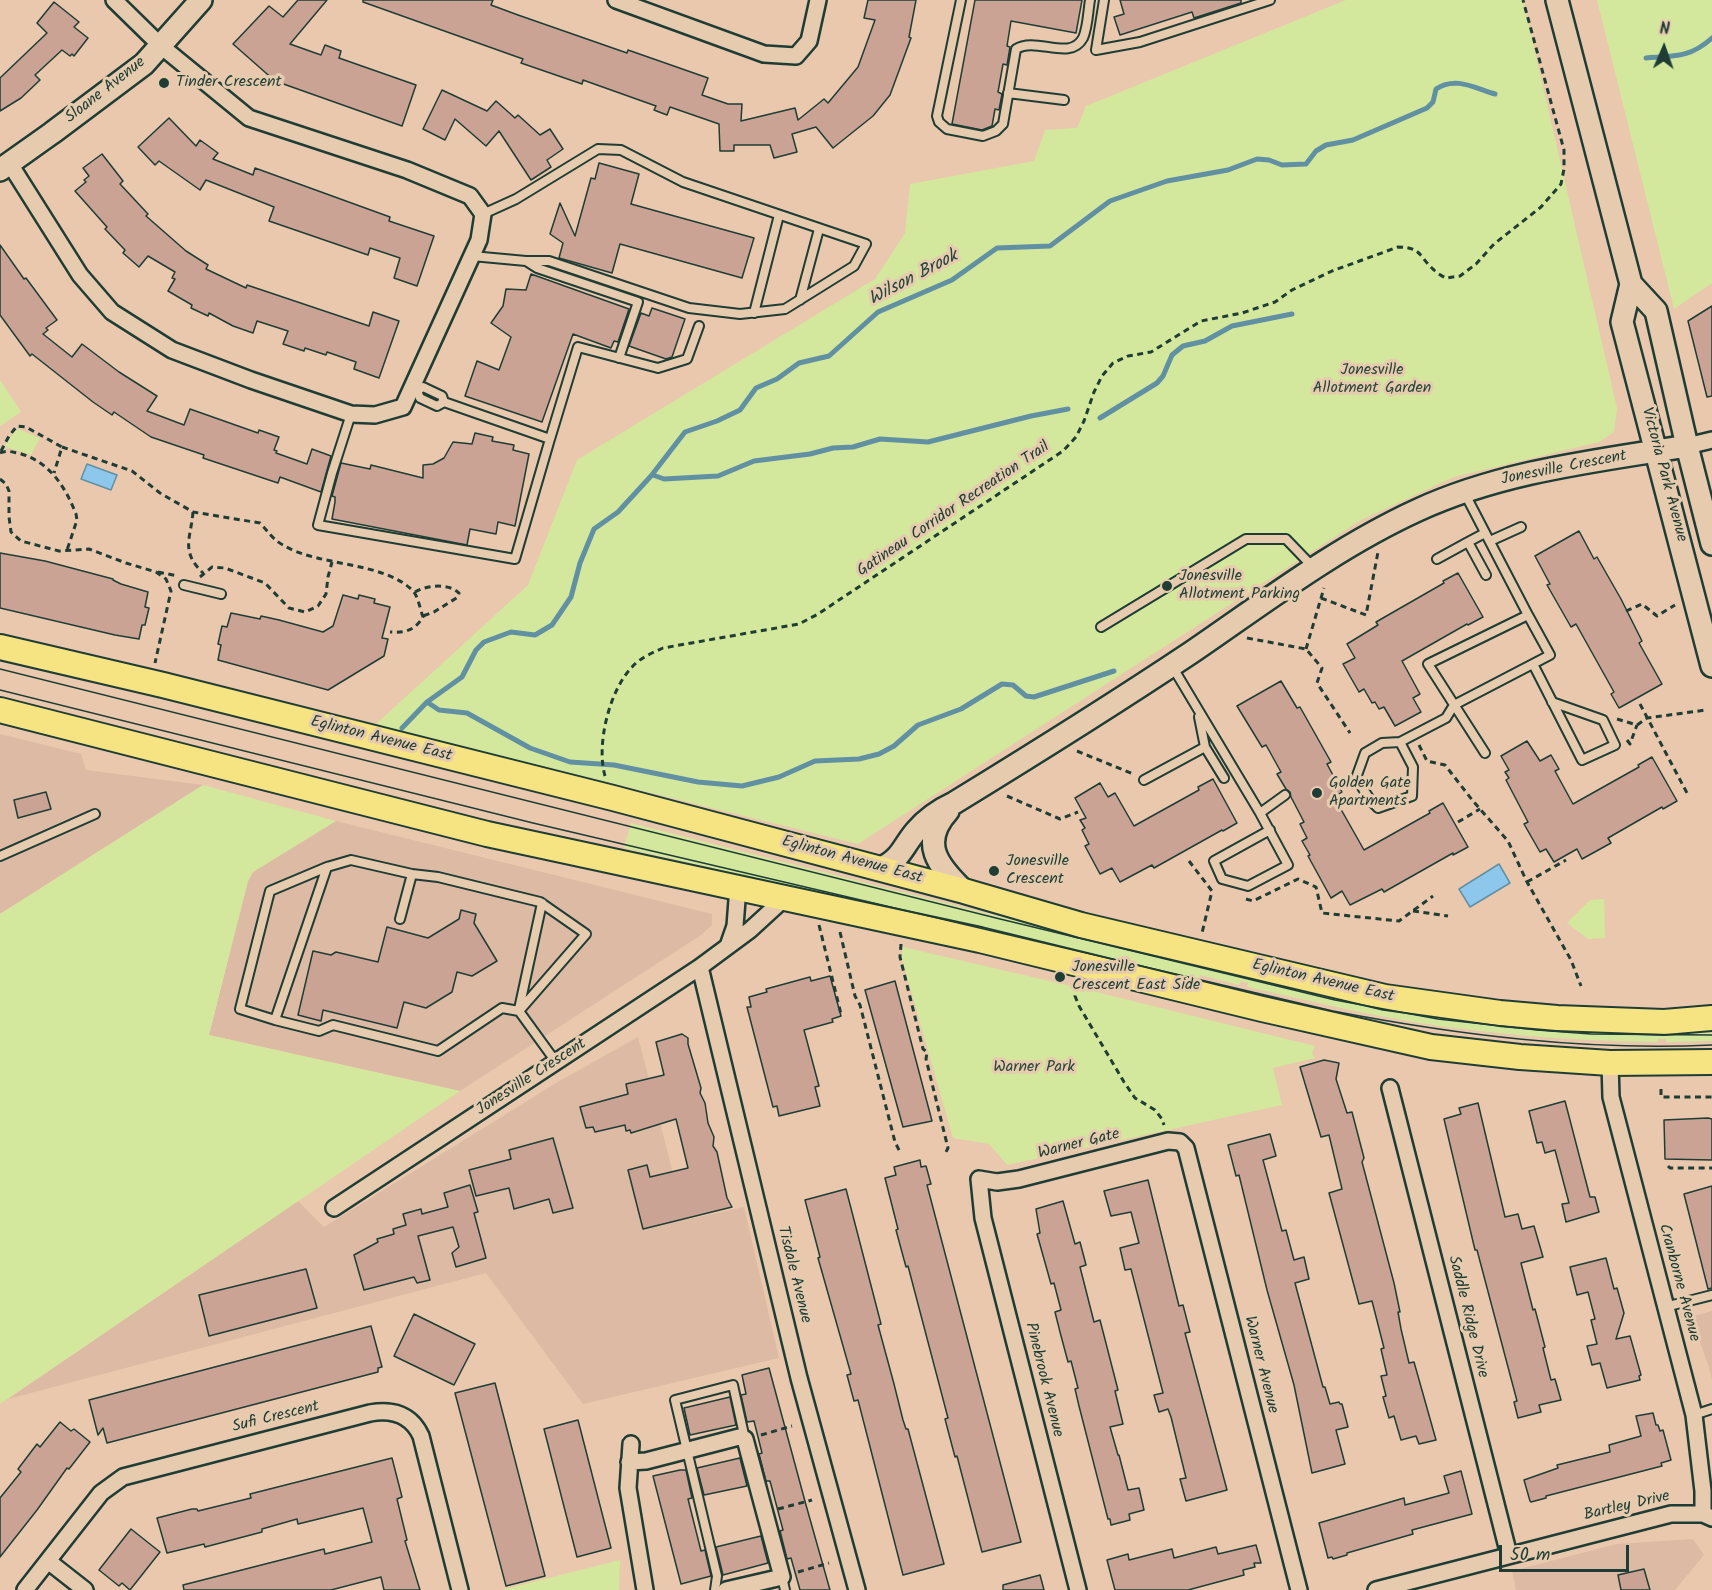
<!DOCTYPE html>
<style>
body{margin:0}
#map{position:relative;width:1712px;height:1590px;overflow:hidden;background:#e9c8ae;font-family:Kalam,sans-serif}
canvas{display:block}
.north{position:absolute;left:1634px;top:18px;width:60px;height:60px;-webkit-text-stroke:4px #e6cbae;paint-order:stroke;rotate:2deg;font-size:16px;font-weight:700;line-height:24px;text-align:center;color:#1f3d34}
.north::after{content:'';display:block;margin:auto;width:21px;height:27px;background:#1f3d34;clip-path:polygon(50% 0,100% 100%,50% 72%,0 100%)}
.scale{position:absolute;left:1499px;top:1545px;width:130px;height:27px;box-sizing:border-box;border:3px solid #1f3d34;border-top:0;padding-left:8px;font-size:18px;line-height:21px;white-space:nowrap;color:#1f3d34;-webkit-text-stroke:4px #e6cbae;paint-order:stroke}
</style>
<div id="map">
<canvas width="1712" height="1590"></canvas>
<div class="north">N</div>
<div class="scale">50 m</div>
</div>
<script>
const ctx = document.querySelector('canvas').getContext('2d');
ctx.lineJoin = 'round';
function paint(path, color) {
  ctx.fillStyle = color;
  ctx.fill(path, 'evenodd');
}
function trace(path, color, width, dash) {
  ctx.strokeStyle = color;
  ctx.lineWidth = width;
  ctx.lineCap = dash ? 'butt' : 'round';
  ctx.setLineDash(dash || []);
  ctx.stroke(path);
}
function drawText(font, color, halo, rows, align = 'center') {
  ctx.font = font + ' Kalam,sans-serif';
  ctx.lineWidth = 6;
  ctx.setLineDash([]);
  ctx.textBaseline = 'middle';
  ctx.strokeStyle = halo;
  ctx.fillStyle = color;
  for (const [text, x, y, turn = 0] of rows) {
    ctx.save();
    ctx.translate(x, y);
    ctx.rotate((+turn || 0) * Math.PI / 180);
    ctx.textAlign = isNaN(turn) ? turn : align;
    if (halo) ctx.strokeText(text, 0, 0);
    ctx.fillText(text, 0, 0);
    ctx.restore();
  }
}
const built = new Path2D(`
 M0,734L81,754L86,770L203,785L0,914Z
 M336,821L712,914V925L701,935L460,1091L209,1035L248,881L253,872Z
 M638,1037L685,1220L744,1207L779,1358L583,1404L486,1273L8,1399L298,1201L324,1227L556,1083Z
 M1712,1311V1380L1709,1367L1691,1317Z
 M1693,1539L1704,1555L1675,1590H1516L1512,1571L1617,1544Z`);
const green = new Path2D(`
 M1346,0H1523L1617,408L1614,432L1599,442L1454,477L1361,520L858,844L375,725L528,585L577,460L875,279L905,233L910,184L1034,161L1045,130L1077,128L1086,106Z
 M1597,0H1712V283L1674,309Z
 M0,380L21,412L0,426Z
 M18,429L40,438L31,455L6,447L5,445L15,431Z
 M203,785L336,821L253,872L248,881L209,1035L460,1091L0,1404V914Z
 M631,823C787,863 943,903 1099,941C1203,967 1308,995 1413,1013C1512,1030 1612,1034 1712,1033V1041L1666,1042V1039H1658L1657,1042C1584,1041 1512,1036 1439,1026C1375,1017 1311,1001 1247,987L1248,983L1241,981L1239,985L1200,975L1198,981L982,929L624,848Z
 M1604,899L1605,938L1588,939L1567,923L1590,900Z
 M903,947L1088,990L1315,1046L1312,1053L1315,1058L1273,1068L1282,1105L1007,1165L989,1144L953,1138L901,956Z
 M620,1560L619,1590H501Z`);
const water = new Path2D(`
 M87,464L117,475L111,490L81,479Z
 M1499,864L1510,883L1470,907L1459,889Z`);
const stream = new Path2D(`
 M1646,58C1674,56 1690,58 1712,38
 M1100,418L1157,383L1163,376L1172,355L1183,346L1205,341L1232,326L1292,314
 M653,475L664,479L718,476L754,461L810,454L833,448L853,447L880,439L928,442L1031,416L1068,409
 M427,702L439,710L467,713L530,748L570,762L614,765L698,782L742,786L779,777L815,761L859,759L879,754L894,746L918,725L961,709L1002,684L1013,685L1026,696L1034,697L1114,671
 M402,728L427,702L462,677L476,650L484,642L511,632L535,635L552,625L571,597L580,563L594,529L618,512L651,476L685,432L717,421L740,410L756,388L777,379L799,363L829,356L878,312L952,280L997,248L1050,246L1110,201L1167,181L1228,170L1257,159L1269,160L1282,165L1306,164L1316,151L1326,145L1353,140L1427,108L1433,102L1436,89C1456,76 1474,88 1495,94`);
const building = new Path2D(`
 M298,0H327L290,44L321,55L325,45L341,51L339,58L416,85L402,126L275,81L233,44L269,6L283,17Z
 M363,0H493L491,5L518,15L627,53L628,50L708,78L702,95L728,104H742L741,121L795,108L798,120L824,99L828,103L858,67L875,20L864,18L868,0H916L909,37L911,38L890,95L873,116L833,148L816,127L792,134L797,152L774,158L770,145H734V151H720L719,124L670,107L667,115L654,110L656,106L583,80L582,84L521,63L523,59L363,2Z
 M975,0H1082L1076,33L1011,21L1007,46L1010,47L1007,65L1003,64L998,92L1002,94L999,110L995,109L992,126L982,130L952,124Z
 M1120,0H1241V3L1194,18L1192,12L1120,35L1114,17L1124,14Z
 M54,2L79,22L74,27L88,38L74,56L72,54L70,56L62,50L35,75L40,80L21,98L0,111V78L47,33L37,23Z
 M442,90L487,111L496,101L515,118L518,115L540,135L550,129L563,149L547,160L551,167L531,180L499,131L486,146L455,119L445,140L423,129Z
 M169,118L196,146L200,140L218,153L213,159L253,175L255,168L390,217L389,221L434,236L417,286L394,278L400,258L370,248L368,255L269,221L274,207L206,180L200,190L159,161L155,165L138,147Z
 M102,154L123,181L120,184L148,214L146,216L186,251L208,265L206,269L246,288L247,285L369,326L373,312L399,321L379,378L354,369L356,362L327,352L326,355L305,348L304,351L283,344L288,331L257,321L253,333L233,326L209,313L208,316L191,308L192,305L168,291L175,279L172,278L175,272L148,256L139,267L123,253L125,250L105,229L107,227L75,191L86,182L84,180L89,176L83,168Z
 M599,163L639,174L631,204L754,238L742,278L620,244L612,273L559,258L563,243L550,234L560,203L575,236L591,178L595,179Z
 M0,245L24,279L26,278L57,320L46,328L48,330L43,334L72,357L82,344L119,372L157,396L147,411L184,425L190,409L258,433L259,430L279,437L274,450L277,451L276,453L307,464L312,449L331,456L321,492L280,477L278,483L203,458L204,455L151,437L114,412L112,415L93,402L32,354L30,356L0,315Z
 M531,274L629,309L618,342L614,341L611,348L573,334L542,422L465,396L477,361L499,370L511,337L491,323L503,306L506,289L526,290Z
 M1712,306V396L1707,397L1688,321Z
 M652,308L685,319L672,357L666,359L629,346L641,313L649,316Z
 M475,433L493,437L492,441L514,445L513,450L529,454L515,526L498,522L496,534L470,529L467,545L332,519L335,502V497L332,496L341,463L370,469L371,465L423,478V465L433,464L444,458L453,442L472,444Z
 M1579,531L1594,559L1597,557L1621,599L1642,641L1639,643L1662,684L1619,708L1611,694L1614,692L1576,624L1571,627L1547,585L1550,584L1535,556Z
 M0,553L45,561L113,579V580L121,584L148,592L145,607L149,608L145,625H142L139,639L115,635L0,608Z
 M1458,573L1483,617L1468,625L1467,624L1402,661L1420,694L1413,698L1421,712L1395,726L1384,707L1379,709L1375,702L1372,703L1364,689L1359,692L1343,664L1355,658L1347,644L1378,625L1376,622L1444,583L1443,581Z
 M343,595L358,599L359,595L375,599L374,603L390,607L382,638L388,639L384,656L328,690L218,660L221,645L218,644L222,626L227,627L231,613L260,619L261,616L279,620L323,632L333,626Z
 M1281,681L1297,708L1300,707L1331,762L1327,764L1342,792L1339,794L1343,801L1338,804L1364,850L1430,813L1429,811L1443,803L1468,847L1453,855V853L1384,892L1382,889L1350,905L1342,891L1331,898L1308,856L1310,855L1302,841L1307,838L1300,824L1304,822L1291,797L1290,792L1286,789L1277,774L1281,772L1266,745L1262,747L1237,706Z
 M1527,741L1540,761L1551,755L1559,769L1555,771L1573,804L1639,767L1638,765L1652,757L1677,801L1663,809L1662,807L1608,838L1611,843L1582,859L1577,849L1554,862L1546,849L1540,852L1524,824L1528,822L1506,780L1509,778L1505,772L1509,770L1501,756Z
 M1213,779L1237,823L1223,831L1222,830L1154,868L1152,865L1120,882L1112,868L1100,874L1085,846L1089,844L1082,830L1085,828L1080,820L1086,818L1075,798L1100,783L1108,797L1115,793L1134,826L1199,790L1198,787Z
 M46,792L51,809L18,818L14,800Z
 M461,910L476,914L474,923L497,961L472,976L457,972L452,992L426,1008L404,1002L397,1028L323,1010L321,1021L298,1015L313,951L331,955L336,952L378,962L387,927L428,938L459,919Z
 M830,976L841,1016L832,1019L833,1022L804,1030L819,1086L815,1087L820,1106L779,1116L777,1106L773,1107L747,1007H751L749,997L767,992L766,989L810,977L811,981Z
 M895,981L932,1121L903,1127L865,990Z
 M682,1034L688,1038V1044L701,1088L700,1093L705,1103L708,1123L714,1137L713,1146L717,1152L727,1198L732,1207L643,1229L628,1170L647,1165L650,1177L688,1168L676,1119L631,1133L630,1130L626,1131L625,1125L595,1132L593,1127L586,1128L580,1107L628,1094L626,1084L664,1075L656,1042Z
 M1324,1060L1339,1063L1336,1079L1347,1113L1352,1112L1364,1158L1362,1162L1394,1283L1400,1312H1398L1401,1329L1409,1363L1414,1362L1436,1440L1419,1444L1416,1436L1401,1440L1394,1416L1389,1418L1383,1397L1386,1396L1381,1376L1387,1375L1381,1349L1384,1348L1372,1301L1359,1304L1329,1193L1342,1189L1329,1135L1321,1137L1300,1067Z
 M1565,1101L1590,1197H1595L1599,1212L1566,1222L1562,1204L1569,1203L1555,1150L1545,1153L1542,1142L1537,1143L1529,1111Z
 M1478,1103L1505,1217L1518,1214L1522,1229L1534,1226L1543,1257L1521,1263L1533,1310L1535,1309L1545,1347L1543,1348L1551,1380L1555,1379L1561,1400L1539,1405L1541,1412L1518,1418L1514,1402L1517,1401L1477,1250H1475L1444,1119L1461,1114L1459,1108Z
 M1708,1118L1712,1119V1160L1665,1159L1664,1120Z
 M1270,1134L1276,1156L1263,1160L1282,1231L1286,1230L1294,1260L1304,1257L1309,1279L1295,1283L1323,1387H1325L1330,1404L1339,1402L1340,1404H1342L1348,1427L1336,1430L1345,1464L1312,1473L1294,1385L1267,1290L1239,1175L1236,1176L1228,1145Z
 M553,1138L573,1208L553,1213L549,1199L514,1209L509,1188L476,1196L469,1170L511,1159L509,1150Z
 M920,1160L921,1167L926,1166L931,1184L927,1185L1021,1542L982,1552L957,1456L955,1457L945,1419L948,1418L908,1266L906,1267L896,1230L898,1229L885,1178L896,1175L894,1167Z
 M1148,1180L1179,1306L1183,1305L1190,1332L1185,1333L1227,1490L1186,1501L1180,1479L1186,1478L1171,1417L1168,1409L1159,1412L1154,1395L1163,1393L1131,1269L1125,1270L1120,1248L1139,1243L1131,1212L1111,1216L1104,1191Z
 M470,1185L478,1212L474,1213L486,1258L456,1267L452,1253L459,1247L453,1227L418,1236L430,1280L417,1283L414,1277L364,1290L354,1255L378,1242L377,1239L394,1234L393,1229L406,1225L403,1214L421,1209L422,1214L448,1207L444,1193Z
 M1712,1186V1288L1708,1289L1684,1194Z
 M846,1189L881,1324L878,1325L894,1384L903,1420L906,1429H908L944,1564L903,1575L858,1400L854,1401L847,1375L851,1374L818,1258L820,1257L805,1200Z
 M1063,1201L1075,1244L1080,1242L1086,1265L1080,1267L1094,1322L1100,1320L1118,1390L1115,1391L1123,1424L1110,1427L1118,1455H1119L1128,1490L1139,1488L1144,1510L1129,1514L1130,1520L1111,1525L1110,1519H1108L1079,1406L1075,1389L1078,1388L1071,1361L1068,1362L1060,1332L1055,1312L1061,1310L1054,1283L1051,1284L1037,1234L1040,1233L1036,1209Z
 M1606,1258L1614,1289L1617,1288L1624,1313L1616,1339L1630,1336L1641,1375L1639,1376L1640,1380L1607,1388L1600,1363L1592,1365L1587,1346L1597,1344L1591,1320L1595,1319L1588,1292L1577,1295L1570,1267Z
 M306,1269L317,1308L209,1336L199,1295Z
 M414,1314L475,1344L454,1385L394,1356Z
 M371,1326L382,1367L378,1368V1372L107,1443L103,1428L98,1435L89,1400Z
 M769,1368L806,1505L830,1590H800L791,1558L787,1559L780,1531L783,1530L770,1481H766L759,1454L762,1453L754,1421L747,1422L741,1395L746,1394L742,1375Z
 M495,1383L545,1576L506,1586L455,1393Z
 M730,1397L736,1425L690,1435L684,1408Z
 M1653,1413L1656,1425H1658L1660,1431L1663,1430L1671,1460L1661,1463L1662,1466L1546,1496V1498L1531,1502L1530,1501L1524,1480L1558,1468L1557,1465L1610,1452L1609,1445L1641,1436L1636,1416Z
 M578,1420L611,1548L577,1557L544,1429Z
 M60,1422L71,1431L74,1429L90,1442L69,1469L67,1468L37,1510L0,1557V1498L21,1472L18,1469L37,1444L40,1447Z
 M392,1458L402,1497L397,1499L407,1540L405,1541L420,1590H384L381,1577L331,1590H184L183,1585L324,1549L325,1554L372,1542L363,1508L298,1524L297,1519L262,1529V1532L205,1547L204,1544L167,1553L157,1518L192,1509H197L198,1511L251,1498L250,1494Z
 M740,1458L747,1486L704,1495L697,1468Z
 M680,1470H686L692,1498L688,1499L701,1551L705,1550L711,1576L681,1584L653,1476Z
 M1461,1471L1472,1514L1412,1530L1413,1534L1347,1553V1555L1333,1559L1332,1557L1328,1558L1319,1523L1404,1498L1405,1505L1449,1493L1444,1476Z
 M131,1529L160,1552L130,1590L122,1583L119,1586L99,1570Z
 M761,1536L768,1563L723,1575L716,1547Z
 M1256,1545L1261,1563H1254L1255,1567L1243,1570L1244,1575L1188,1590H1115L1107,1560L1128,1554L1129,1560L1172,1549L1174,1558L1216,1547L1218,1554Z
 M1644,1569L1650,1590H1621L1618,1575Z
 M1040,1575L1044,1590H1003V1585Z`);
const path = new Path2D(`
 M62,447L132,471L160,493L193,512L260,523C268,531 272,539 283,545C319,567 384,561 413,591C418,596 420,609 423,617C415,630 406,633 390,632
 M1,451L9,436L17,426L26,427L62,447L54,473
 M0,453C6,450 12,452 18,453C49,461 65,486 76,514L77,520L67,550
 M0,479L6,484L9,491V517L11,532L21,541L59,551L89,549L126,563L156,572L166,579L171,591L155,663
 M193,512C191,538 180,551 203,573
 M158,572L178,576
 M200,577L212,567L225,568L265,583L289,608L305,612L318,606L326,594L328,577L332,562
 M415,592C427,585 449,583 459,593L458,597L434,612L423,616
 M1321,598L1366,615L1378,552
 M1626,611L1642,604L1657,616L1675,605
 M1247,638L1306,649L1322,668L1317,683L1350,733
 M1306,649L1324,588
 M1640,704L1687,793
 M1617,719L1637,725L1647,718L1706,710
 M1627,740L1630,744L1637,725
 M1419,745L1427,761L1445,765L1473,801L1508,841L1527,882L1571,960L1581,986
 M1077,751L1133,774
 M605,776C596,745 609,691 632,667C640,658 652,653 663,648L799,624L818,614L1063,451L1076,437L1084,421L1094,392L1102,376L1113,363L1128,356L1151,352L1201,321L1242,313L1275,302L1292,290L1332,271L1398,247C1422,247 1419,257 1434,270C1437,273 1442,276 1446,278L1460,276L1476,264L1494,244L1541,207L1561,184L1564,169V150L1523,0
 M1007,796L1060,819L1078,812
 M1458,822L1480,809
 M1189,861L1212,891L1202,933
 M1527,882L1566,860
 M1246,899L1253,901L1298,879L1316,887L1322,913L1399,921L1433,896
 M1413,911L1448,916
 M819,925L841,1014
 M840,932L855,996L860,1005L895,1142L900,1152
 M901,944L900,957L923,1049L927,1052L926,1059L948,1148L946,1152
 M1076,985L1075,996L1079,1006L1124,1082L1135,1098L1155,1110L1162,1119L1164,1125
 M1661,1089V1097H1712
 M1668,1166L1670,1168H1712
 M761,1435L792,1426
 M778,1509L812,1500
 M798,1572L829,1563`);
const lane = new Path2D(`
 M961,0L937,116L939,122L947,129L983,136L996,131L1003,124L1016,49C1036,36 1070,62 1083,38C1088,27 1088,11 1090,0
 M1104,0L1096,50L1140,42L1270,0
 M1008,93L1064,100
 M483,214L516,199L598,149L621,150L683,182L866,244L854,266L785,309L740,314L689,308L549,261H526
 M472,256L526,261L537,268L638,302L619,358
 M800,300L819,229
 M754,313L779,215
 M412,389L417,391L420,398L437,406L444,402L442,396L423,387L417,391
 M351,414L332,473L318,525L515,559L550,439L444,402
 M550,439L578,347L658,368L687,359L699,326
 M1465,494L1528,615L1428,664L1485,753
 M1485,533L1468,542L1486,575
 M1490,541L1521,527
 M1437,559L1468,542
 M184,585L221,594
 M1101,627L1246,539H1286L1312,566
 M1533,664L1582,760L1615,745L1603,720L1552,702
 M1172,666L1260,813L1288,865L1248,886L1222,879L1214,861L1270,830
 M1400,742L1413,767L1412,796L1378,808L1371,801L1356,778L1365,753L1382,743L1400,742L1446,718L1454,705L1550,655L1528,615
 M1205,747L1224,778
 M1144,780L1205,747L1199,717
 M1260,813L1285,795
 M0,856L95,814
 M400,919L412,874
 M519,1009L542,903
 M519,1011L586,934L540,902L438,877L412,874L351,860L327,867L275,1020L319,1031L333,1025L438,1051L502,1008L519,1011L556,1062
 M275,1020L240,1009L270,891L327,867
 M1665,1307L1712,1295
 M1694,1415L1712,1409
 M782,1577L785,1590
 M715,1590L717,1576L675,1400L733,1385L745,1439`);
const street = new Path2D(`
 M616,0L764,54L796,56L809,41L818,0
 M10,164L80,275L112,312L172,350L251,380L351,414L375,415L403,407L479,240L483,214L470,196L407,170L249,118L161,46L114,0
 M1687,446L1712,440
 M728,946L735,926L738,887
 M700,967L799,1378L857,1590
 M1610,1063L1611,1097L1694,1415L1703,1491V1514
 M1390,1088L1509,1555
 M334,1208L700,967L750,930L786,897
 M631,1444L628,1488L645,1590
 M629,1462L646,1461L739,1437L745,1439L782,1577L726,1590
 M48,1561L85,1590
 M25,1590L101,1493L123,1477L370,1413C392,1409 411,1414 421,1436L460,1590
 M1078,1590L983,1218L979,1179L997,1182L1019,1179L1168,1141L1180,1142L1186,1148L1299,1590
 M1376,1590L1671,1514H1703L1712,1518`);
const secondary = new Path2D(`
 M1557,0L1631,284L1656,311L1687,446L1712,544
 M0,170L52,133L144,64L201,0
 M1631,284L1622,322L1712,666
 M948,811C919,843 938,866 964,891
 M880,869C902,858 901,849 916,831C927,818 939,810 954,803C1034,754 1114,704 1192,652C1265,602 1337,547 1418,510C1503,471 1596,461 1687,446`);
const primary = new Path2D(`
 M0,647L163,685L613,798L964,891L1081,925L1385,997L1500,1013L1557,1018L1664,1022L1712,1018
 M0,710L487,834L980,940L1262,1009L1431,1047L1520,1057L1610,1063L1712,1062`);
const tram = new Path2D(`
 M0,669L996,918L1335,1000L1438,1019L1537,1030L1591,1034L1712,1035
 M0,690L533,823L1333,1011C1458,1035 1585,1051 1712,1045`);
const markers = [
 [164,83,6,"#1f3d34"],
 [1167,586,6,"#1f3d34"],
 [1317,793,6,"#1f3d34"],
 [994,871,6,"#1f3d34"],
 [1060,977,6,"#1f3d34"]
];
const poiNames = [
 ["Tinder Crescent",176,83],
 ["Jonesville",1179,577],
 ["Allotment Parking",1179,595],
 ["Golden Gate",1329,784],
 ["Apartments",1329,802],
 ["Jonesville",1006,862],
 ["Crescent",1006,880],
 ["Jonesville",1072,968],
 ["Crescent East Side",1072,986]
];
const streetNames = [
 ["Sloane Avenue",106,91,-38],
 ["Jonesville Crescent",1564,469,-11],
 ["Victoria Park Avenue",1663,475,75],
 ["Gatineau Corridor Recreation Trail",954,510,-34],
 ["Eglinton Avenue East",381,740,14],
 ["Eglinton Avenue East",852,861,15],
 ["Eglinton Avenue East",1323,982,13],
 ["Jonesville Crescent",532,1078,-33],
 ["Warner Gate",1079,1145,-14],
 ["Tisdale Avenue",793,1275,76],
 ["Cranborne Avenue",1678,1283,75],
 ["Saddle Ridge Drive",1467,1317,76],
 ["Warner Avenue",1260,1365,76],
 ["Pinebrook Avenue",1043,1380,76],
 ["Sufi Crescent",276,1418,-14],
 ["Bartley Drive",1627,1507,-13]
];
const parkNames = [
 ["Jonesville",1372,371],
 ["Allotment Garden",1372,389],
 ["Warner Park",1034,1068]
];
const waterNames = [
 ["Wilson Brook",914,279,-28]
];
paint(built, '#dcbaa4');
paint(green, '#d3e89c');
paint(water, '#8dc7ec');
trace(water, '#6190a2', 1.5);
trace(stream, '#6190a2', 5);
paint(building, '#cba395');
trace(building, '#1f3d34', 1.5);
trace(lane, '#1f3d34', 12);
trace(street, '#1f3d34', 20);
trace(secondary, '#1f3d34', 26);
trace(primary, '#1f3d34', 28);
trace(path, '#1f3d34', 3, [6, 4.5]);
trace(lane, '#e6cbae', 8);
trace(street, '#e6cbae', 15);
trace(secondary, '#e6cbae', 21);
trace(primary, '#f6e381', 24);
trace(tram, '#1f3d34', 1.5);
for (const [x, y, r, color] of markers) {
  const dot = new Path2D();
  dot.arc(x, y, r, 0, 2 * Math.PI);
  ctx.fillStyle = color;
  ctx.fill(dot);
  trace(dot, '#e6cbae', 2);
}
drawText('16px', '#1f3d34', '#e6cbae', poiNames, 'left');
drawText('16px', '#1f3d34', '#e6cbae', streetNames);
drawText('16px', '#284639', '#e6cbae', parkNames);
drawText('italic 18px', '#24443d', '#e6cbae', waterNames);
</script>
